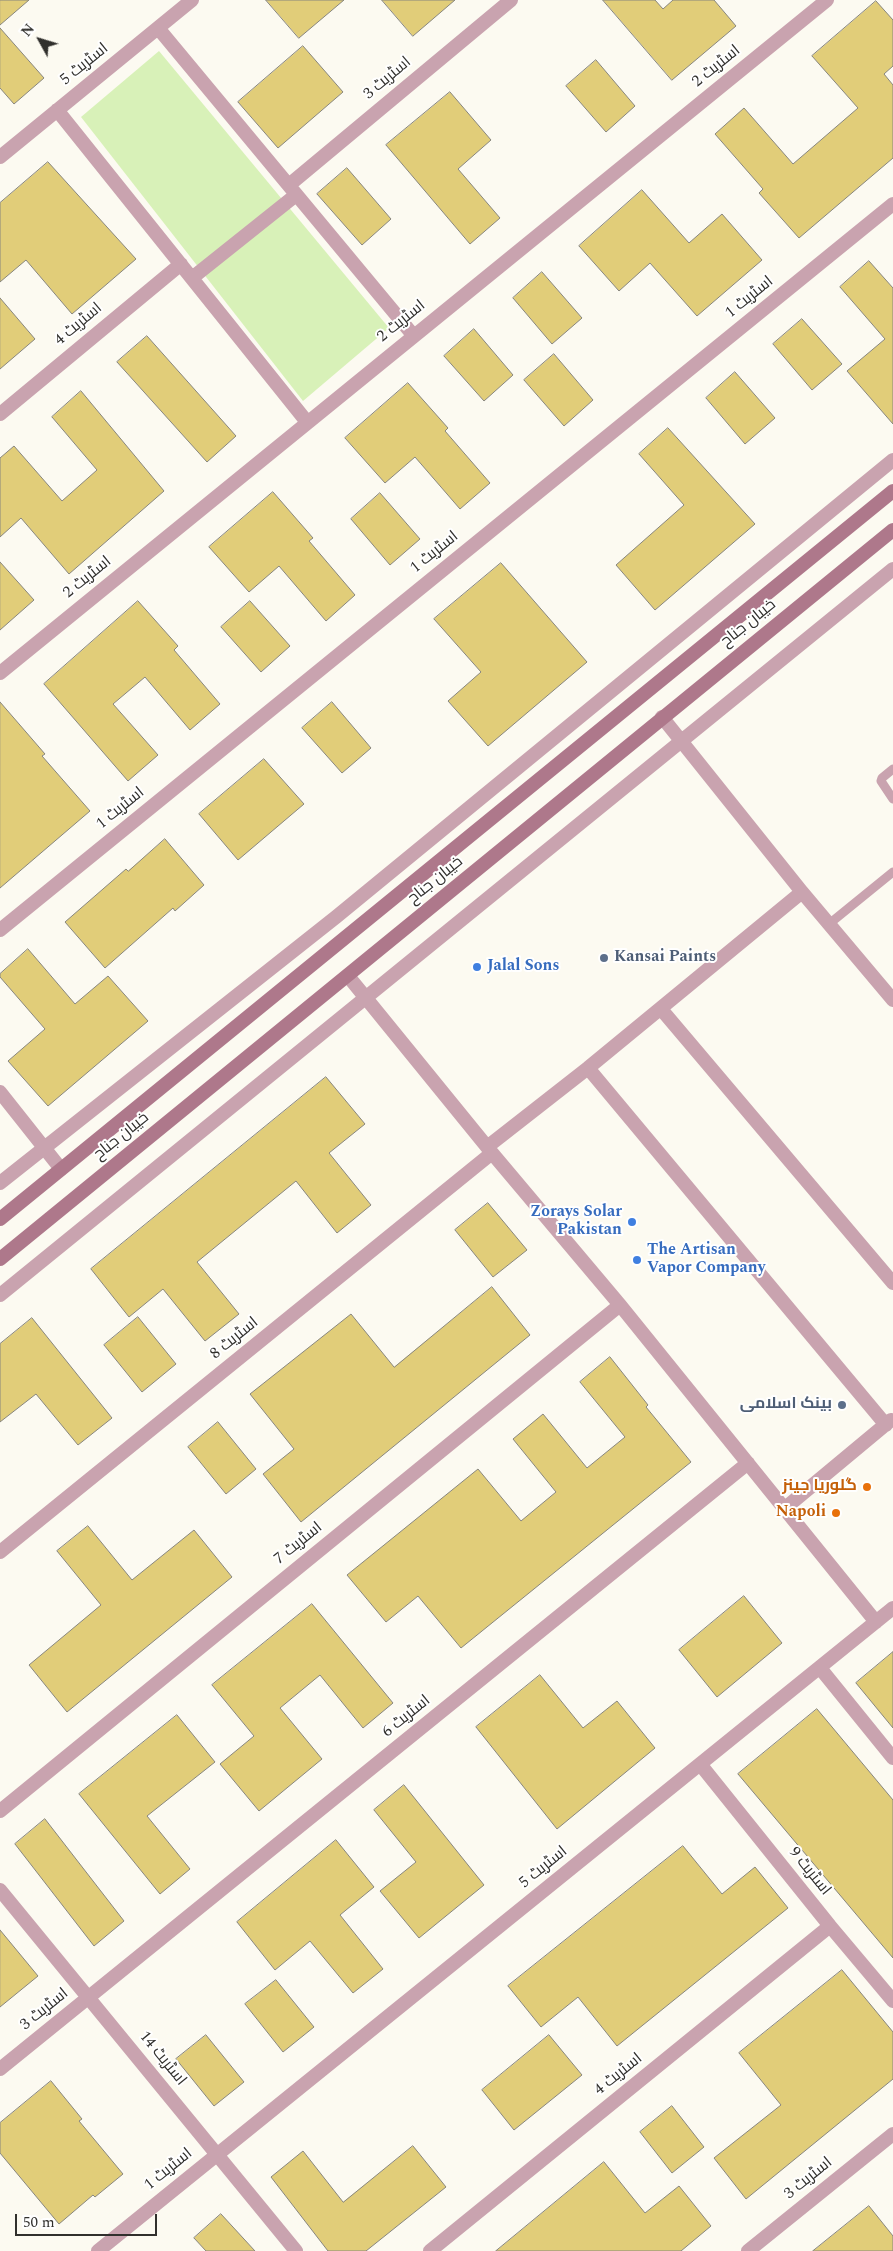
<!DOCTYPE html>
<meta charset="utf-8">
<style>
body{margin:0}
#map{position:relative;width:893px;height:2251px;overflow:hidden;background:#fcfaf1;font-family:Spectral,serif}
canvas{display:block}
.north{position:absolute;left:15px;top:15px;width:50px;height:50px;-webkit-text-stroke:4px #fff;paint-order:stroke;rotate:309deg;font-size:14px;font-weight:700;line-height:20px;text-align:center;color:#31302d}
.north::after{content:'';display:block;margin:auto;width:18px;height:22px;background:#31302d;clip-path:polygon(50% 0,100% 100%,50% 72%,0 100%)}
.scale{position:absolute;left:15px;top:2214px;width:142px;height:22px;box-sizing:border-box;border:2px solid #31302d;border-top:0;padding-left:6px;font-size:15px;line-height:18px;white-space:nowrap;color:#31302d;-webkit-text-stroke:4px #fff;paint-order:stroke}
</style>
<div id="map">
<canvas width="893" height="2251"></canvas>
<div class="north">N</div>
<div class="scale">50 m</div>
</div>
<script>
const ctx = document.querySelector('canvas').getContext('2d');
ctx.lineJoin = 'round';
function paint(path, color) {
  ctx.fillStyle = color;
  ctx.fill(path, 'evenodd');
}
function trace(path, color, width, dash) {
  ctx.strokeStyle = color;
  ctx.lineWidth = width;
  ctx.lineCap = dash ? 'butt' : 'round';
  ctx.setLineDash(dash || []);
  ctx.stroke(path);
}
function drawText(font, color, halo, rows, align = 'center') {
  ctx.font = font + ' Spectral,Cairo,serif';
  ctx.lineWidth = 4;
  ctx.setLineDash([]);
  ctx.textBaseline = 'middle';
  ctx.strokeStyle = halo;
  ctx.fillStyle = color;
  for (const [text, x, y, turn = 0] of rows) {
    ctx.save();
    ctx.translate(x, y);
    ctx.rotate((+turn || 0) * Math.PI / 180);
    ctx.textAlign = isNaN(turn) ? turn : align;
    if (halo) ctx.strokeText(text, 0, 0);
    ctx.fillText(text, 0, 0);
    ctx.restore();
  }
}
const green = new Path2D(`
 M159,51L389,328L303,401L81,117Z`);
const building = new Path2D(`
 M0,0H29L0,25Z
 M266,0H344L299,38Z
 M382,0H455L413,36Z
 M603,0H655L663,9L673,0H714L736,26L672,80Z
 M876,1L893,20V66L884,74L893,85V158L799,238L759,193L763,189L715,134L744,108L793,164L858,108L812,56Z
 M0,28L44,78L14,104L0,88Z
 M303,46L343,92L278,148L238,102Z
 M596,60L635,106L606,132L566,86Z
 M450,92L491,140L458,169L500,218L470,244L386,145Z
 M48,162L136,259L72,314L26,260L0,282V203Z
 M347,168L391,219L362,245L317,194Z
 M642,190L689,243L722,214L762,260L697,316L650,263L619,291L579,246Z
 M869,261L893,288V424L847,371L885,339L840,287Z
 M542,272L582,318L552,344L513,298Z
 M0,298L35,339L0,369Z
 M802,319L842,364L812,390L773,344Z
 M474,329L513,375L484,401L444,356Z
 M147,336L236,436L207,462L117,362Z
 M554,354L593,400L564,426L524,380Z
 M735,372L775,418L745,444L706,398Z
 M408,383L448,428L445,431L490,483L460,509L415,457L385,483L345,438Z
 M81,391L164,491L69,574L21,518L0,537V458L14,446L62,501L97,470L52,417Z
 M668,428L755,524L655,610L616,565L684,505L639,454Z
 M273,492L313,538L309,541L355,595L326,621L279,566L249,592L209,547Z
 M380,493L420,539L390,565L351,519Z
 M0,562L34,600L0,630Z
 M501,563L587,662L488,746L448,701L481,672L434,619Z
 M138,601L178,646L174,650L220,704L190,730L145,677L113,704L158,755L128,781L44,684Z
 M250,601L290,646L261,672L221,627Z
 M0,702L45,754L42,756L90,811L0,888Z
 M332,702L371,748L342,773L302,728Z
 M264,759L304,804L238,860L199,814Z
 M165,839L204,885L175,911L173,908L105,968L65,922L126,869L128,871Z
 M28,949L75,1004L108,976L148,1021L48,1106L8,1061L45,1029L0,977V974Z
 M326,1077L365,1124L329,1153L371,1205L337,1233L296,1181L197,1262L239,1314L205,1341L163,1289L129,1317L91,1269Z
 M488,1203L527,1250L493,1277L455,1230Z
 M492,1287L530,1335L301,1522L263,1474L294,1449L250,1394L351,1314L394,1367Z
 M138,1317L176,1364L142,1392L104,1345Z
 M32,1318L112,1418L78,1445L36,1394L0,1422V1344Z
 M610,1357L648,1405L646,1407L691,1462L461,1648L418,1596L386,1622L347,1575L478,1469L521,1521L556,1492L513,1439L543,1414L587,1468L625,1437L580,1382Z
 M218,1422L256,1469L226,1494L188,1447Z
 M88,1526L132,1580L194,1530L232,1577L67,1712L29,1665L101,1605L57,1551Z
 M744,1596L782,1643L717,1697L679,1650Z
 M312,1604L393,1703L363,1728L320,1675L280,1708L322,1759L259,1811L220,1764L254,1736L212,1685Z
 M893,1652V1728L856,1683Z
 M540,1675L583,1728L617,1701L655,1748L557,1829L476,1727Z
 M817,1709L893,1800V1958L738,1774Z
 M177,1715L215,1762L147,1816L190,1869L160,1894L79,1794Z
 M404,1785L484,1885L419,1938L380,1891L416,1862L374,1810Z
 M45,1819L124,1921L94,1946L15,1844Z
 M336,1840L374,1887L340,1915L383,1969L353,1993L310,1941L275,1970L237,1922Z
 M683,1846L722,1894L755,1867L788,1908L617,2046L578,1997L541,2027L508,1986Z
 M0,1930L38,1976L0,2007Z
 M842,1970L893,2032V2079L746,2199L714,2158L781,2105L739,2053Z
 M276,1980L314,2027L283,2052L245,2004Z
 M206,2035L244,2082L214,2106L176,2059Z
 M549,2035L582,2075L514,2130L482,2090Z
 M51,2081L82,2119L79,2121L123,2174L95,2197L93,2195L59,2224L0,2153V2123Z
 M672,2106L704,2147L672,2173L640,2132Z
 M413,2146L446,2187L366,2251H328L271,2177L303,2151L343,2202Z
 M604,2162L645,2213L679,2186L711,2226L681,2251H496Z
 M869,2206L893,2236V2251H813Z
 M221,2214L255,2251H206L194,2238Z`);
const service = new Path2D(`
 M893,769L882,778L881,781L893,799
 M829,924L893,872`);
const minor = new Path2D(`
 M158,28L413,335
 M57,110L307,422
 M0,157L192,0
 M289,185L511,0
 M192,278L296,195
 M0,414L181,264
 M0,673L827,0
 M662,717L802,892L893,1000
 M0,930L893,204
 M348,976L492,1153L620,1305L876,1622
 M661,1009L893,1283
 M588,1068L886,1425
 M0,1092L61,1169
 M487,1147L588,1068L802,892
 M0,1183L336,917L893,460
 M0,1295L893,569
 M784,1509L891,1420
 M0,1552L492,1153
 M820,1668L893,1758
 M700,1764L830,1926L893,2001
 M0,1811L620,1305
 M0,1890L296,2251
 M0,2069L748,1463
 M98,2251L893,1608
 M430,2251L830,1926
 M748,2251L893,2134`);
const secondary = new Path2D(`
 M0,1219L893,491
 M0,1259L893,530`);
const markers = [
 [604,958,5,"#5c6f8a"],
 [477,967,5,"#3f7fe0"],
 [632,1222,5,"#3f7fe0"],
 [637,1260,5,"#3f7fe0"],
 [842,1405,5,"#5c6f8a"],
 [867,1487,5,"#e8710a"],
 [836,1513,5,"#e8710a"]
];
const streetNames = [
 ["اسٹریٹ 5",85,65,-39],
 ["اسٹریٹ 2",717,67,-39],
 ["اسٹریٹ 3",388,79,-40],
 ["اسٹریٹ 1",750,298,-39],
 ["اسٹریٹ 2",402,322,-39],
 ["اسٹریٹ 4",79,325,-40],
 ["اسٹریٹ 1",435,553,-39],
 ["اسٹریٹ 2",88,578,-39],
 ["خیبان جناح",749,624,-39],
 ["اسٹریٹ 1",121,809,-39],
 ["خیبان جناح",436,881,-39],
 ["خیبان جناح",122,1137,-39],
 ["اسٹریٹ 8",235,1339,-39],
 ["اسٹریٹ 7",299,1544,-39],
 ["اسٹریٹ 6",407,1717,-39],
 ["اسٹریٹ 5",544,1868,-39],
 ["اسٹریٹ 9",809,1872,51],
 ["اسٹریٹ 3",45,2010,-39],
 ["اسٹریٹ 14",162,2059,51],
 ["اسٹریٹ 4",619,2075,-39],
 ["اسٹریٹ 1",169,2170,-39],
 ["اسٹریٹ 3",809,2179,-39]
];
const serviceNames = [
 ["Kansai Paints",614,958],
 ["بینک اسلامی",832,1405,"right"]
];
const shopNames = [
 ["Jalal Sons",487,967],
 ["Zorays Solar",622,1213,"right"],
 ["Pakistan",622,1231,"right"],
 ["The Artisan",647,1251],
 ["Vapor Company",647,1269]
];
const foodNames = [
 ["گلوریا جینز",857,1487],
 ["Napoli",826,1513]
];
paint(green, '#d8f1b8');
paint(building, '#e1cd79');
trace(building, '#88867e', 1);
trace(service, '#c9a3af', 9);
trace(minor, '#c9a3af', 14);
trace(secondary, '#ae788b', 14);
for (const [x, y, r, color] of markers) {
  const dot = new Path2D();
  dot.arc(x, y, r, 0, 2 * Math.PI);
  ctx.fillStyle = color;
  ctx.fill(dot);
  trace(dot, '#fff', 2);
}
drawText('16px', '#31302d', '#fff', streetNames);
drawText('bold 16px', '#4e5e75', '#fff', serviceNames, 'left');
drawText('bold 16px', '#366cbe', '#fff', shopNames, 'left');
drawText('bold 16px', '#c56008', '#fff', foodNames, 'right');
</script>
